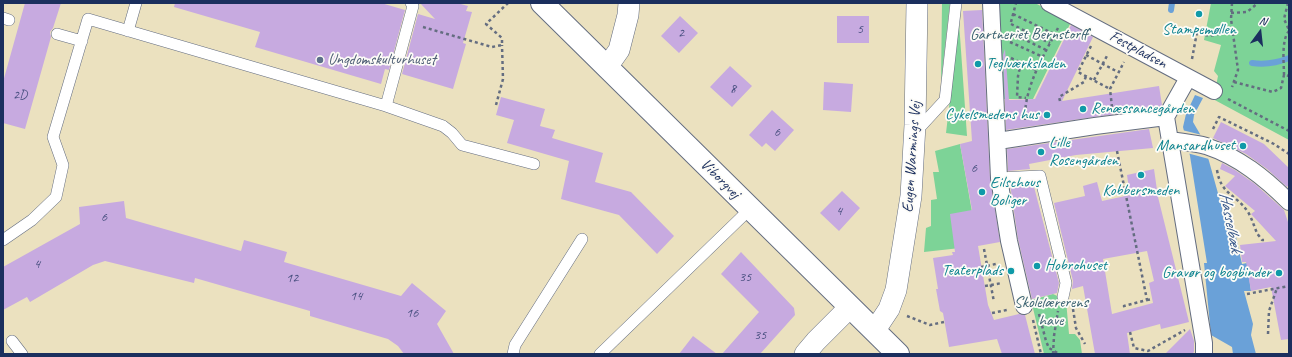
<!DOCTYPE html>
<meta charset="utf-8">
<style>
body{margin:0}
#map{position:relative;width:1292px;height:357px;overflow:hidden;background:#ebe1bf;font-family:Caveat,sans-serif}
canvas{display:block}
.frame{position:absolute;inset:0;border:4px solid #1b2f5e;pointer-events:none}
.north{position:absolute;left:1240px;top:12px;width:40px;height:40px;-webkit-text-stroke:3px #fdfcf7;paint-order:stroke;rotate:15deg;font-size:11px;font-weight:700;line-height:16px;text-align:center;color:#1b2f5e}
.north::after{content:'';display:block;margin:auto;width:14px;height:18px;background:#1b2f5e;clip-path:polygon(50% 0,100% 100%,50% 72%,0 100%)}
</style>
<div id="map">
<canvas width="1292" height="357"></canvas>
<div class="frame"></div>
<div class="north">N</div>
</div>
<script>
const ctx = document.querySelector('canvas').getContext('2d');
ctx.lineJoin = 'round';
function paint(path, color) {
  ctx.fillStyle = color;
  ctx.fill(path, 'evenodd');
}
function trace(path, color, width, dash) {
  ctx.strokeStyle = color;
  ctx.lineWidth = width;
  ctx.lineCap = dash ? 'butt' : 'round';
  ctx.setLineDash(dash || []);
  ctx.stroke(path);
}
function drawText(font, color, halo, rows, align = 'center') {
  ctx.font = font + ' Caveat,sans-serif';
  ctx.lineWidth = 3.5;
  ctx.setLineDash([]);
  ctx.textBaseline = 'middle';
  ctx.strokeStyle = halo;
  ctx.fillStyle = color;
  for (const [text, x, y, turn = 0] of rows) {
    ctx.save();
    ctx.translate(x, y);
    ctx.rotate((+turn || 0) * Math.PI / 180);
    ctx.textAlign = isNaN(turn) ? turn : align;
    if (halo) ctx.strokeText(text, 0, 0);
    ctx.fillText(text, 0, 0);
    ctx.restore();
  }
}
const green = new Path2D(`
 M942,3H950L941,82Z
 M999,3H1035L1071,22L1033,99H1003L997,8Z
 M1211,3H1289V140L1211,98L1216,86L1218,76L1214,71L1221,45L1204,40Z
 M959,22L967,136L946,133Z
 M960,144L978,246L924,252L926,228L931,226V200L937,199L933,172H939L935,151Z
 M1053,294L1066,300L1069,334H1075L1080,340L1082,354H1044L1031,300Z`);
const water = new Path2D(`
 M1195,95L1203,98L1194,115L1193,122L1200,134L1209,161L1226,222L1234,231L1236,237L1242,264L1247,263L1251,291H1244L1253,324L1251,335L1256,354H1233L1232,347L1211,335L1204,263H1207L1190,156L1183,127L1186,114Z`);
const pier = new Path2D(`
 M1182,130L1202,135L1209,159L1187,153Z`);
const stream = new Path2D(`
 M1171,10L1172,3
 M1252,63C1266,65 1277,63 1289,58`);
const building = new Path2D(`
 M25,3H61L53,28L50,32L51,37L25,129L3,123V82Z
 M175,3H381L405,10L389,70L385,69L381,84L255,47L260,32L174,7Z
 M420,3H457L468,6L466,11L472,12L463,43L466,44L453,89L402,74L418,14L435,19Z
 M982,10L990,178L1000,242L978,246L988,305L994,320L1019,314L1025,315L1035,354H1002L997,339L949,347L943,313L940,311L936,289H938L933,258L953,255L952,252H955L950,214L972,210L960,144L972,141L963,11Z
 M680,16L698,33L679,53L661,36Z
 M837,16H869V43H837Z
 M1071,25L1093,37L1062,101L1159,86L1162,105L1160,108L1094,117L1006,130L1003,55L1005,49L1009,100L1035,99Z
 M730,66L752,86L732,107L710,87Z
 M824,82L853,84L851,112L823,110Z
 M501,97L545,109L540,126L555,130L552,138L603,153L595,182L631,192L674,236L657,254L619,215L561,199L569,161L507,143L514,120L496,115Z
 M772,110L794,130L775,151L766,143L762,147L749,135Z
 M1221,122L1264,144L1289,168V184L1287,187L1267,169L1246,154L1213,138Z
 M1149,129L1153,148L1076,155L1029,164L1030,169L1008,171L1007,149Z
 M1222,163L1235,170L1255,184L1284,210L1289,225V339L1281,340L1271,287L1251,291L1246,262H1242L1240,245L1276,241L1251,214L1255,211L1225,186L1235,176L1220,169Z
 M1154,169L1158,197L1189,322L1161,329L1160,324L1127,333L1130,354H1095L1083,286L1072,289L1073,281L1054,203L1085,196L1083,186L1097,182L1102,201L1130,195L1127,175ZM1147,251L1154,281L1149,283L1153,303L1112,314L1103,259Z
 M1033,183L1059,283L1057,293L1032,299L1018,239L1010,184Z
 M842,191L860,208L839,231L820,213Z
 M124,201L126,218L241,251L244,240L287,252L284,262L401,296L412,283L446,311L437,324L454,354H404L398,346L388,339L310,316V311L195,278L194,283L105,261L93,265L30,302L27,297L3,310V267L80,224L79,207Z
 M741,252L794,308L795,315L760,354H722L759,312L721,274Z
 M1190,329L1194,341V352L1192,354H1165Z
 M693,336L717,354H679Z`);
const path = new Path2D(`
 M1232,3L1231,19L1238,70L1232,87
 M1288,3L1284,19L1289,30
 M1231,13L1247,12L1258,3
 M1013,14L1054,34
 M1011,22L1016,3
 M1011,24L1050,43
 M423,27L492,47L502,45V38L486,24L508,3
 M1289,31C1281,40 1284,63 1284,75L1289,76
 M1011,33L1046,50
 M1010,42L1043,57
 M1091,46L1078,72L1110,89
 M1086,55L1118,72
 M1011,58L1036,70
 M1192,59L1197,32L1209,36L1233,31
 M1021,63L1018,76L1017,97L1026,98
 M1094,80L1108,54
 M1234,82L1273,92L1281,88L1284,75
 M1228,99L1289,131
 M1060,101L1059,97L1084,82L1086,76
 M496,105L503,79L502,45
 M1112,107L1110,89L1124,62
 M1025,120C1024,87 1043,57 1058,28
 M1213,129L1219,117L1274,144L1289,154
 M1117,151L1147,300L1124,306L1125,310
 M1217,170C1221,195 1236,194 1248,212C1252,219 1254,226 1257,233C1258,235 1261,238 1262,240H1266
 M984,249L994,302
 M981,267L996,264
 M985,286L1002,283
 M1247,294L1289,286
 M1147,300L1152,299
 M1073,309L1076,328L1085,344
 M992,313L1007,310
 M1039,314L1046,341L1049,348L1059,354
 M907,316L930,325L944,322
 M1033,320L1041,354
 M1130,332L1134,348L1148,351L1185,330
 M1268,334L1269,311L1277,288
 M1053,354L1054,336L1058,311`);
const service = new Path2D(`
 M3,18L9,20
 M128,31L136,3
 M57,34L82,41
 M386,106L413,6L411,3
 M915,125H922L945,100L956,3
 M999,178L1040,176L1066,283L1063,297
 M3,240L32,220L56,197L63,165L53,137L88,19L386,106L443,126L452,133L462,145L534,164
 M12,341L22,354
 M513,354L515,345L582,239
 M600,354L750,209`);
const pedestrian = new Path2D(`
 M991,3L999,178L1009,241L1024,306
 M1049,3L1214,91
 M1188,78L1166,117L1204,343V354
 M1170,140C1182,142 1195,143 1206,146C1239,157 1265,178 1289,202
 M998,141L1095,126L1166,117`);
const minor = new Path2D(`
 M607,67L619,50L628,15L629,3
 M875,330L889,309L896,290L911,196L915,125L917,3
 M805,354L816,341L850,307`);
const tertiary = new Path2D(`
 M542,3L898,354`);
const markers = [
 [1199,14,4,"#0f9aa8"],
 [320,60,4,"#5c6f8a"],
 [978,64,4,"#0f9aa8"],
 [1083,109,4,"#0f9aa8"],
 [1047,115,4,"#0f9aa8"],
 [1243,146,4,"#0f9aa8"],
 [1041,152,4,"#0f9aa8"],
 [1141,175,4,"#0f9aa8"],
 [982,192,4,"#0f9aa8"],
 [1037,266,4,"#0f9aa8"],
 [1011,271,4,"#0f9aa8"],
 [1279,273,4,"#0f9aa8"]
];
const numberNames = [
 ["5",860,29],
 ["2",681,33],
 ["8",733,89],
 ["2D",20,95],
 ["6",777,132],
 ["6",974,168],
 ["4",839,211],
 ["6",104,217],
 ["4",37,264],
 ["35",745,277],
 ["12",292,278],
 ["14",356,296],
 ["16",412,313],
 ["35",760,335]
];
const cultureNames = [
 ["Stampemøllen",1199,30,"center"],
 ["Teglværksladen",986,64],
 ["Renæssancegården",1091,109],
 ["Cykelsmedens hus",1039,115,"right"],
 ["Lille",1049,143],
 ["Rosengården",1049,161],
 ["Mansardhuset",1235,146,"right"],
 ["Eilschous",990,183],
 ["Boliger",990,201],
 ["Kobbersmeden",1141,191,"center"],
 ["Hobrohuset",1045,266],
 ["Teaterplads",1003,271,"right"],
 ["Gravør og bogbinder",1271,273,"right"]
];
const parkNames = [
 ["Gartneriet Bernstorff",1029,35],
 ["Skolelærerens",1051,303],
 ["have",1051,321]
];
const streetNames = [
 ["Festpladsen",1138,50,28],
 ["Eugen Warmings Vej",912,157,-86],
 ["Viborgvej",720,179,45]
];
const serviceNames = [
 ["Ungdomskulturhuset",328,60]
];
const waterNames = [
 ["Hasselbæk",1230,222,79]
];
paint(green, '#7dd397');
paint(water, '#6aa1d8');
paint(pier, '#ebe1bf');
trace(stream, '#6aa1d8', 6);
paint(building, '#c7aae0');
trace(service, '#646d80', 12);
trace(pedestrian, '#646d80', 18);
trace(minor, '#646d80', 22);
trace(tertiary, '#646d80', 24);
trace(path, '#646d80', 2.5, [3, 3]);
trace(service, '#fff', 11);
trace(pedestrian, '#fff', 16);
trace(minor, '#fff', 21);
trace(tertiary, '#fff', 22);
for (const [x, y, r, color] of markers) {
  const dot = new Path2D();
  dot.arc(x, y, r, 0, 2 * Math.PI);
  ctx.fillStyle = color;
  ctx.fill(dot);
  trace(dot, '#fdfcf7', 1.5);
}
drawText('14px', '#464e7e', null, numberNames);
drawText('16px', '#0d838f', '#fdfcf7', cultureNames, 'left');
drawText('16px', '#38606f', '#fdfcf7', parkNames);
drawText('16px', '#1b2f5e', '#fdfcf7', streetNames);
drawText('16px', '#4e5e75', '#fdfcf7', serviceNames, 'left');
drawText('italic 17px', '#375789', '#fdfcf7', waterNames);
</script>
